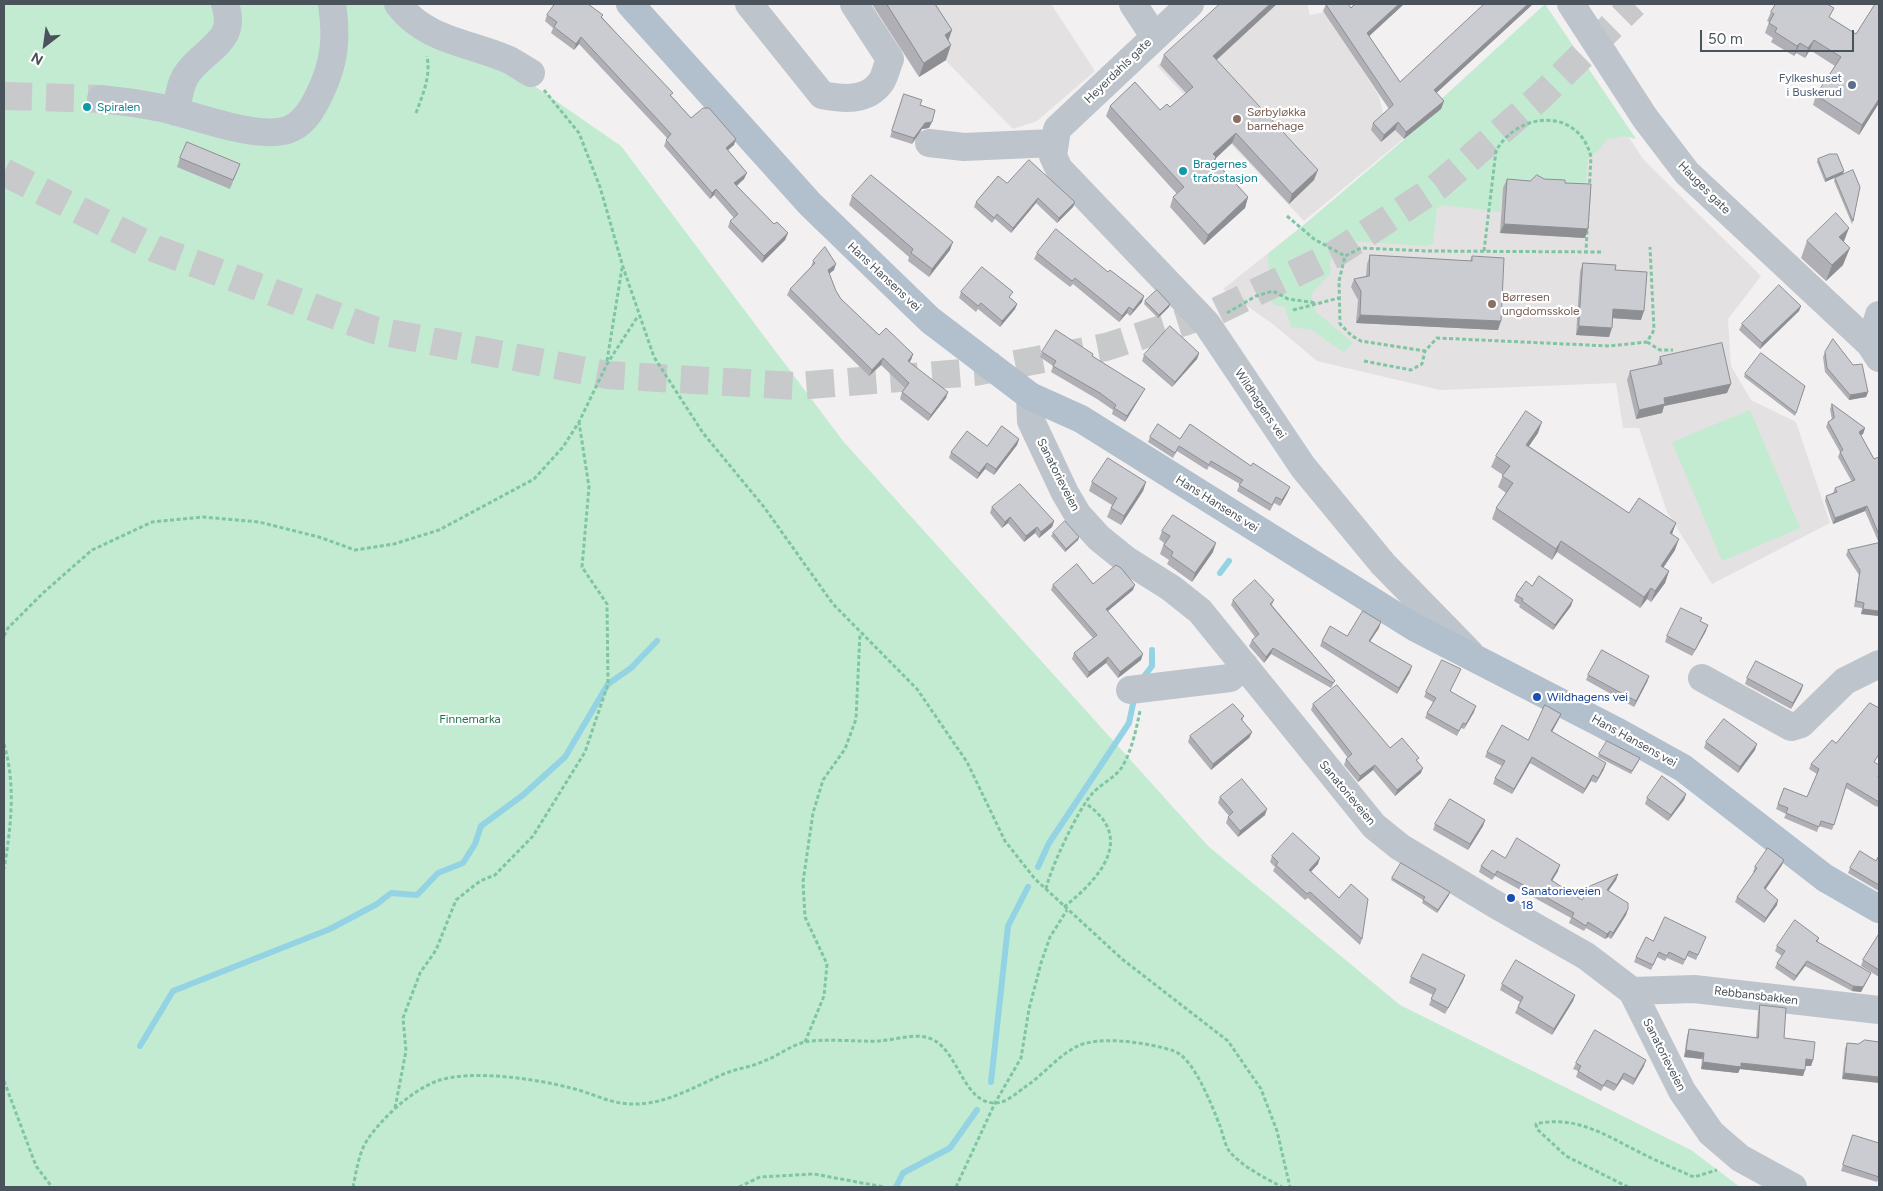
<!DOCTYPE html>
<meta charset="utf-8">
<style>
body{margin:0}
#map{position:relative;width:1883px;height:1191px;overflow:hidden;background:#f2f0f0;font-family:Figtree,sans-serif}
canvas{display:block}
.frame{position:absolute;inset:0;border:5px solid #4a535b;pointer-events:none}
.north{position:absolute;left:20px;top:20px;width:50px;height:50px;-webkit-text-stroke:4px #fff;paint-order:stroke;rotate:210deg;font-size:14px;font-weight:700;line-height:20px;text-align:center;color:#4a535b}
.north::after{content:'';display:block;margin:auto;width:18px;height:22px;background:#4a535b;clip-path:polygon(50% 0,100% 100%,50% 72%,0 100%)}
.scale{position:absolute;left:1700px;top:30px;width:154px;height:22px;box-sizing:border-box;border:2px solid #4a535b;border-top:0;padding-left:6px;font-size:15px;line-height:18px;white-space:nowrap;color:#4a535b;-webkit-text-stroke:4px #fff;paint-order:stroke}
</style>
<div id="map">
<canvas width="1883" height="1191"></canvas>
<div class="frame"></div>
<div class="north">N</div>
<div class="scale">50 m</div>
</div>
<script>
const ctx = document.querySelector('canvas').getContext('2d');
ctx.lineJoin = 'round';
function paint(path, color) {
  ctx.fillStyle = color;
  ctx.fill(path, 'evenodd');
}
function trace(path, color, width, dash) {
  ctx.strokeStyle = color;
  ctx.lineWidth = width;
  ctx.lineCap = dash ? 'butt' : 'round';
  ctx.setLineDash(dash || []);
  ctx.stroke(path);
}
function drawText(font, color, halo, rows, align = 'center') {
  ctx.font = font + ' Figtree,sans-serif';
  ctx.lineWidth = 4.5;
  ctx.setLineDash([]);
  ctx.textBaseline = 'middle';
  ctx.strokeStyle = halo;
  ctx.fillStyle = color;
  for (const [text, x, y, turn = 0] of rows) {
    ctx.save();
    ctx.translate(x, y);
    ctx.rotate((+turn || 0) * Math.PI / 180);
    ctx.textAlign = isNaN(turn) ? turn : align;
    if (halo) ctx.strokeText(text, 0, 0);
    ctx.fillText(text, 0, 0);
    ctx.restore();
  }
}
const education = new Path2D(`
 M866,4H1051L1095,71L1037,121L1013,129L945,60L905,49L899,53Z
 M1224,4H1307L1310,15L1325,12L1379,96L1384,118L1403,139L1304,221L1157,66Z
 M1550,17L1643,159L1761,276L1728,319L1731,366L1751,400L1796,422L1830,523L1712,584L1667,512L1639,428H1623L1616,383L1440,390L1317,361L1274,325L1223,289L1306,223Z`);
const green = new Path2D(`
 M4,4H402L517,74L621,146L843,441L1208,846L1400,1005L1691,1150L1740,1187H4Z
 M1545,4L1636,139L1624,136L1607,139L1600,149L1588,159L1585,193L1502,188L1500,212L1444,205L1437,208L1433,243L1428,246L1334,240L1330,263L1331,273L1311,294L1315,311L1353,343L1343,352L1312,330L1291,327L1285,307L1274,305L1270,298L1268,254C1327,207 1383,156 1441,109L1437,103Z
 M1750,410L1800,528L1722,561L1672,442Z`);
const stream = new Path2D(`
 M1220,573L1229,561
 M1142,679L1152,666V650
 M1038,867L1049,843L1129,723L1134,699
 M140,1046L173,991L330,929L377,904L391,893L417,895L438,873L463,863L475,844L481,826L523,795L565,757L608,684L631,668L657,641
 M991,1082L1008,926L1028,887
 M896,1187L903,1173L950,1148L977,1110`);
const minorTunnel = new Path2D(`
 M4,96L101,99`);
const majorTunnel = new Path2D(`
 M4,172L156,249L374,330L607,375L797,386L975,372L1106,347L1215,312L1335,254L1437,187L1540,97L1634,4`);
const path = new Path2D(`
 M544,90L579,133L600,187L623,267L654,357L703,433L764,507L833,604L917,689L967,762L1005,841L1035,879L1122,959L1228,1041L1261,1089L1277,1131L1290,1187
 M416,113C423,94 431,76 427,56
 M1287,216L1314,239L1345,256
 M1484,251L1496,151C1518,111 1579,107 1591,157L1586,251
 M1601,252L1428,251L1361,248L1345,256L1339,281L1340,324L1352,336L1361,341L1425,351L1437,338L1609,346L1647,342L1654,330L1650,247
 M1293,310L1339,298
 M1227,313L1256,296L1273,291L1288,299L1317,303
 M1647,342L1660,350H1673
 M607,361L622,268
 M1364,361L1411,370L1422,364L1425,351
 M4,636L8,628L43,593L92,550L152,522L203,517L259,522L319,537L355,550L394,544L439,530L534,479L563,447L579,422L607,364L638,316
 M4,744C16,785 11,827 4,869
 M1046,889C1050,869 1077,812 1091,795C1099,785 1115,778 1122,767C1132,750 1136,730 1140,711
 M1064,907C1099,879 1137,838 1085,803
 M805,1042L824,996L827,964L805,917L803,882L813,813L823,780L845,749L856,719L860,633
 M4,1081L36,1166L52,1187
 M395,1108L406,1051L403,1018L420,973L436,950L456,900L480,881L495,875L533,836L585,752L608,684L607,604L582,567L589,487L579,422
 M353,1187C356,1173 359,1151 368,1139C383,1117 411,1091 437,1081C470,1069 537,1079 571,1088C599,1095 616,1108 648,1103C676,1099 700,1084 726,1073C739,1068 752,1067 764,1061C778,1056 791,1045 805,1042C823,1038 859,1042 879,1041C895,1040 914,1033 929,1038C959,1048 962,1104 996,1103C1006,1103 1018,1092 1025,1087C1043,1075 1056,1058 1074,1048C1096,1034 1150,1043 1174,1051C1194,1058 1212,1106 1220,1126C1223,1134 1225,1146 1230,1152C1243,1167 1265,1178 1282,1187
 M739,1187L760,1177L814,1174L884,1187
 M956,1187L995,1103L1021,1058L1029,1009L1041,963L1050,937L1067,910
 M1628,1187L1566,1156L1537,1129L1536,1124C1577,1114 1610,1138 1645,1155C1661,1163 1678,1170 1694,1177L1717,1170`);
const minor = new Path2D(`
 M398,4C426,41 468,42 507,59C516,63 523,69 531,73
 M749,4L822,95C842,99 867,102 881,82C885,76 887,66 890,59L854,4
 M1133,4L1154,36
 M1190,4L1057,129L1053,156L1059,169L1207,324L1303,467L1383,564L1470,653
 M1571,4L1645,118L1687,173L1870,344L1879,358
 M101,99C122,101 142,104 162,108C194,115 264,143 292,128C306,121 314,106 320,93C335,63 337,36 332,4
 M176,112C178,100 179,88 185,77C201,49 239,44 225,4
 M929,143L964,147L1054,143
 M1870,344L1879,315
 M1030,396L1031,421L1065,493L1078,515L1099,538L1125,559L1171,588L1200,611L1374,826L1400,847L1493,903L1586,956L1632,991L1682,1091L1711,1133L1740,1158L1793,1187
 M1702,678L1791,727L1801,724L1845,681L1879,664
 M1130,690L1230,678L1245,666
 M1632,991L1694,989L1879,1010`);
const major = new Path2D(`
 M630,4L810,204L930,320L1030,396L1081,419L1414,627L1618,732L1683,768L1825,878L1879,909`);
const wall = new Path2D(`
 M872,4H935L952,30L948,41L946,60L919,77Z
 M1326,4L1351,8L1404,4L1369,36L1400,82L1533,4L1436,93L1444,101L1441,109L1404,139L1395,130L1381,142L1371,130L1373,123L1389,109L1323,11Z
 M1879,4V103L1859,135L1813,105L1816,95L1835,66L1810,50L1805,58L1796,53L1794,56L1771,42L1773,38L1765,33L1769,22L1767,21L1771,12L1831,18L1856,34Z
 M547,15L602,17L691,118L734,145L728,150L744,179L737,186L774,224L788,233L785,240L762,263L728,227L730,221L734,218L714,195L710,199L664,146L667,138L579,44L574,50L551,33L553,28L545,21Z
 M1164,55L1216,60L1314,180L1289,204L1232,143L1216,158L1215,161L1248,197L1245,208L1204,245L1170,207L1173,197L1177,194L1106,116L1110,106L1160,110L1170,107L1186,93L1160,65Z
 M904,94L920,105L929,128L922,129L912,144L890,137Z
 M180,158L240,164L230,189L177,167Z
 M1818,159L1843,174L1825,182L1817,162Z
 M1835,178L1853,221L1852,224L1834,181Z
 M1507,179L1530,181L1544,179L1565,183L1585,238L1500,233L1503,188Z
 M1007,183L1075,202L1073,207L1057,223L1036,203L1011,233L995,219L992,223L974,207L976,202Z
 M852,196L950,250L929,277L908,261L909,257L849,205Z
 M1807,241L1844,242L1843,265L1826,281L1801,258Z
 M1037,253L1108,272L1144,296L1142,302L1130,316L1127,313L1119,322L1073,284L1070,287L1034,259Z
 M1370,255L1470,261L1472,256L1498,330L1356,323L1358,300L1351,287L1354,279L1366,276L1367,264Z
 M813,261L834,270L829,274L836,291L841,299L879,335L913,354L911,360L909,362L946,398L928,421L900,399L902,392L905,388L881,365L869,376L787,295L790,289L811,267Z
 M1583,263L1615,270L1641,320L1613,318L1609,337L1576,335L1580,272Z
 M961,292L1011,298L1017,304L1015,309L1000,327L978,309L976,312L959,298Z
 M1145,301L1170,304L1169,307L1158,318L1144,304Z
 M1801,306L1799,311L1760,349L1739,330L1742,324Z
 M1042,352L1093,356L1142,394L1125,422L1112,414L1113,410L1097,399L1051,372L1053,366L1040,357Z
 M1825,352L1868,392L1866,397L1849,400L1825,372L1823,357Z
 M1199,353L1197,359L1172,387L1142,361L1144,355Z
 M1660,357L1727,393L1664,406L1662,413L1636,419L1627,380L1630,371L1657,365Z
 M1745,374L1805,386L1795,416L1744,377Z
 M1832,404L1865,428L1863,434L1861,435L1874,459L1879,457V616L1861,614L1862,608L1854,607L1859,575L1846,555L1848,550L1879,543L1865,511L1833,524L1825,501L1826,496L1833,493L1835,488L1852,482L1838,457L1840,452L1826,427L1828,422L1832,420L1830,409Z
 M1538,433L1529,446L1629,513L1676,523L1672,534L1675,550L1663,568L1669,571L1665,583L1651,602L1647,599L1640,608L1557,552L1552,560L1492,519L1496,508L1506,493L1498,487L1503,475L1491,467L1496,456Z
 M1150,437L1180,439L1288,492L1280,506L1274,503L1270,511L1237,491L1240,484L1209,466L1207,470L1177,451L1173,458L1148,442Z
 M1019,439L1017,445L994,475L985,469L977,479L949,458L951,452L987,446Z
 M1092,482H1146L1143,491L1121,525L1107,517L1112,505L1089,491Z
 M992,507L1054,521L1052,527L1039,538L1035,533L1024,542L1008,523L1002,528L990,513Z
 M1162,531L1213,552L1192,582L1167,564L1169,560L1160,554L1164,543L1159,539Z
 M1053,533L1079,537L1078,540L1065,552L1051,536Z
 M1093,584L1133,590L1108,611L1141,660L1118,678L1106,663L1087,678L1072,659L1074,653L1093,638L1051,590L1053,585Z
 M1532,586L1571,606L1553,630L1519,607L1520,605L1514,601L1516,595Z
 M1233,600H1274L1272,605L1335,681L1331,688L1271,654L1264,663L1249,646L1252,640L1255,637L1231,605Z
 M1700,621L1706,631L1692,656L1665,642L1667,636Z
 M1379,628L1370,641L1410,672L1397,694L1320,646L1322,641L1347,636Z
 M1461,669L1450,692L1474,712L1464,729L1461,728L1457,736L1425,718L1427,713L1433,702L1424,697L1426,692Z
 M1588,675L1649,676L1647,682L1634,707L1586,680Z
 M1747,678L1803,685L1801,691L1791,709L1745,684Z
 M1313,704L1390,748L1418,761L1421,773L1395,796L1373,770L1358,782L1344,765L1346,759L1348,758L1311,710Z
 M1561,714L1559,719L1552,732L1604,769L1596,783L1591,781L1583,794L1530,763L1512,794L1493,784L1495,778L1502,766L1485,757L1487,752L1528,740Z
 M1244,716L1242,721L1252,732L1249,738L1211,770L1188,742L1190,736Z
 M1706,742L1755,750L1738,773L1704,748Z
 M1599,754L1639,761L1631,774L1598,757Z
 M1875,763L1878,777H1879V807L1875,806L1846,788L1832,830L1819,826L1817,832L1784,818L1786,814L1776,809L1784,788L1807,797L1817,774L1809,769L1811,764Z
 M1686,794L1684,800L1668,821L1645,804L1647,798Z
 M1220,797L1265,815L1238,837L1226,823L1228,817L1229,816L1218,803Z
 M1485,820L1483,826L1468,850L1433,830L1435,824Z
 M1272,856L1318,864L1311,871L1362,939L1360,945L1308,898L1305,900L1273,871L1275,867L1270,862Z
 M1505,858L1558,871L1552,880L1582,900L1618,874L1616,880L1608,891L1628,909L1626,915L1611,939L1608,937L1605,939L1586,928L1584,931L1569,923L1571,918L1542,902L1495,876L1492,880L1479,872L1481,866Z
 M1879,858V891L1848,873L1850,868L1876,861Z
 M1784,860L1782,865L1765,889L1777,905L1764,923L1735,902L1737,897L1754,873L1753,872L1755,867Z
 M1392,878L1449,895L1437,913L1422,903L1423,900L1391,880Z
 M1879,934V977L1861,966L1863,960Z
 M1706,937L1696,960L1687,956L1683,965L1667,958L1665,961L1657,957L1651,970L1634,962L1636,957L1653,941Z
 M1819,938L1818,942L1871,973L1861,992L1852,991L1805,966L1794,981L1775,968L1777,963L1782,956L1775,951L1777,946Z
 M1465,975L1463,981L1445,1014L1429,1005L1433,995L1409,983L1411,977Z
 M1502,984L1575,995L1573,1001L1552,1035L1515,1013L1520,1002L1500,990Z
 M1760,1005L1784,1038L1813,1060L1811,1066H1805L1803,1076L1740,1069L1738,1073L1701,1069L1702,1059L1684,1057L1687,1036L1689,1029L1756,1038L1758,1012Z
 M1847,1043L1858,1044L1842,1079L1845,1049Z
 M1576,1063L1644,1066L1633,1085L1622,1079L1614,1091L1604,1086L1601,1091L1576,1077L1578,1071L1573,1069Z
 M1853,1135L1879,1177L1877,1182L1841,1171Z`);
const shadedWall = new Path2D(`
 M1270,4H1277L1209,67L1213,56Z
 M1399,4H1404L1365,40L1367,33Z
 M1528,4H1533L1431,98L1434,90Z
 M952,30L947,44L945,35Z
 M581,37L579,44L574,50L576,44Z
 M1814,40L1810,50L1805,58L1808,48Z
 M1800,43L1796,53L1794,56L1797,46Z
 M951,45L946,60L919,77L924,63Z
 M1879,99V103L1859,135L1862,125Z
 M1444,101L1441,109L1404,139L1406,132Z
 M932,122L929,128L922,129L912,144L914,138L925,123Z
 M1398,122L1395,130L1381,142L1384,135Z
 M1236,133L1232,143L1216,158L1213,168V154Z
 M736,139L734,145L723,154L726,148Z
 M1318,170L1314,180L1289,204L1292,194Z
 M1844,171L1843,174L1825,182L1826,179Z
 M747,173L744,179L732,189L734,183Z
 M716,189L714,195L710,199L712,193Z
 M1248,197L1245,208L1204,245L1208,235Z
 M1038,198L1036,203L1011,233L1013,228Z
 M1075,202L1073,207L1057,223L1059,218Z
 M1504,224L1588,229L1585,238L1500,233Z
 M1849,228L1843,244L1839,237Z
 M788,233L785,240L762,263L764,256Z
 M953,242L950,250L929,277L932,269Z
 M1850,248L1843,265L1826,281L1832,265Z
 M836,264L834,270L826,276L828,270Z
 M1144,296L1142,302L1130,316L1133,310Z
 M1017,304L1015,309L1000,327L1002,321Z
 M1170,304L1169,307L1158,318L1159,315Z
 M1801,306L1799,311L1760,349L1762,343Z
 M1129,307L1127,313L1119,322L1122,316Z
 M1613,309L1644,311L1641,320L1610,318Z
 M1360,315L1501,321L1498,330L1356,323Z
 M1579,326L1612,328L1609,337L1576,335Z
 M1199,353L1197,359L1172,387L1175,382Z
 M913,354L911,360L905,367L908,361Z
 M883,358L881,365L869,376L872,370Z
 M1731,384L1727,393L1664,406L1662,413L1636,419L1639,410L1664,398Z
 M1145,389L1142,394L1125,422L1127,416Z
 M948,392L946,398L928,421L931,415Z
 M1868,392L1866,397L1849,400L1850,395Z
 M1542,422L1538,433L1522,456L1526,445Z
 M1865,428L1863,434L1857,437L1859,432Z
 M1019,439L1017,445L994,475L996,469Z
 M987,463L985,469L977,479L979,473Z
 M1146,482L1143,491L1121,525L1124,516Z
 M1290,487L1288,492L1280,506L1282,500Z
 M1867,506L1865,511L1833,524L1835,518Z
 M1010,517L1008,523L1002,528L1005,522Z
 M1054,521L1052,527L1039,538L1041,532Z
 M1676,523L1672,534L1670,533Z
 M1037,527L1035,533L1024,542L1026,536Z
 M1079,537L1078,540L1065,552L1066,549Z
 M1679,539L1675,550L1657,577L1661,566Z
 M1561,541L1557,552L1552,560L1556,549Z
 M1216,543L1213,552L1192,582L1195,573Z
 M1669,571L1665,583L1651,602L1655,591Z
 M1135,585L1133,590L1104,614L1106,609Z
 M1651,588L1647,599L1640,608L1644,597Z
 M1573,600L1571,606L1553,630L1555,625Z
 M1863,609L1879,611V616L1861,614Z
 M1381,622L1379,628L1367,646L1369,641Z
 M1708,625L1706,631L1692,656L1695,650Z
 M1273,648L1271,654L1264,663L1266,657Z
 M1143,654L1141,660L1118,678L1120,672Z
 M1108,657L1106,663L1087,678L1089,672Z
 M1412,666L1410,672L1397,694L1399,688Z
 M1649,676L1647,682L1634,707L1636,701Z
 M1803,685L1801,691L1791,709L1793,703Z
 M1476,706L1474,712L1464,729L1466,724Z
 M1561,714L1559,719L1549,737L1551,731Z
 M1252,732L1249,738L1211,770L1213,764Z
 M1757,744L1755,750L1738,773L1740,767Z
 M1532,757L1530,763L1512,794L1514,789Z
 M1606,763L1604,769L1596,783L1598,778Z
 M1375,765L1373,770L1358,782L1360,776Z
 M1423,768L1421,773L1395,796L1397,790Z
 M1593,775L1591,781L1583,794L1585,789Z
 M1686,794L1684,800L1668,821L1671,815Z
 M1267,809L1265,815L1238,837L1240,831Z
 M1485,820L1483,826L1468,850L1470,844Z
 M1320,858L1318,864L1307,876L1309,870Z
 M1784,860L1782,865L1763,893L1764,888Z
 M1560,865L1558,871L1549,886L1551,880Z
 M1618,874L1616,880L1605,896L1607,890Z
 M1450,892L1449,895L1437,913L1438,910Z
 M1778,900L1777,905L1764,923L1766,918Z
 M1628,909L1626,915L1611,939L1613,933Z
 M1610,931L1608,937L1605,939L1607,934Z
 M1807,961L1805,966L1794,981L1796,976Z
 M1871,973L1861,992L1852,991L1853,986Z
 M1465,975L1463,981L1445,1014L1448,1008Z
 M1575,995L1573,1001L1552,1035L1554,1029Z
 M1686,1050L1704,1053L1702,1059L1684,1057Z
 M1806,1059L1813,1060L1811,1066H1804Z
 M1646,1060L1644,1066L1633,1085L1635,1079Z
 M1703,1062L1741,1063L1805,1070L1803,1076L1740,1069L1738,1073L1701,1069Z
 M1624,1073L1622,1079L1614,1091L1617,1085Z
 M1844,1073L1879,1077V1083L1842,1079Z`);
const building = new Path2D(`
 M555,4H588L603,15L601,17L673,93L670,95L691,118L703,108H709L736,139L726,148L747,173L734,183L774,224L777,222L788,233L764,256L730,221L738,214L716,189L712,193L666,140L671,134L581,37L576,44L554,27L557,22L547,15Z
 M887,4H935L952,30L945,35L951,45L924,63Z
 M1220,4H1270L1213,56L1318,170L1292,194L1236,133L1213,154L1216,157L1214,160L1248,197L1208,235L1173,197L1184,187L1110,106L1135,82L1160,110L1167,104L1170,107L1193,87L1164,55Z
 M1326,4H1348L1351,8L1355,4H1399L1367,33L1400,82L1484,4H1528L1434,90L1444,101L1406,132L1398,122L1384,135L1373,123L1393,105Z
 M1776,4H1827L1834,8L1829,17L1856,34L1875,4H1879V99L1862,125L1816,95L1841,57L1814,40L1808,48L1800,43L1797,46L1775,32L1777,28L1769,23L1774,14L1771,12Z
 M904,94L922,100L920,105L935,110L932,122L925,123L914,138L892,131Z
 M187,142L240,164L233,180L180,158Z
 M1830,154H1837L1844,171L1826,179L1818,159Z
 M1029,160L1075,202L1059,218L1038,198L1013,228L997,214L994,218L976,202L998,176L1007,183Z
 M1853,170L1860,187L1853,221L1835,178Z
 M871,175L953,242L932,269L911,253L913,249L852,196Z
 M1537,175L1544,179L1565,180V183L1591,184L1588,229L1504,224L1507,179L1530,181Z
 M1836,213L1849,228L1839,237L1850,248L1832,265L1807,241Z
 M1056,229L1108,272L1110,270L1144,296L1133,310L1129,307L1122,316L1075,278L1072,281L1037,253Z
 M825,247L836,264L828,270L836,291L841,299L879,335L886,328L913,354L908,361L948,392L931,415L902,392L909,383L883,358L872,370L790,289L815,263L813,261Z
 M1370,255L1472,261V256L1504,258L1501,321L1360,315L1361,291L1354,279L1369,276Z
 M1583,263L1616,265L1615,270L1647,272L1644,311L1613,309L1612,328L1579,326Z
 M982,267L1013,292L1009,297L1017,304L1002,321L981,303L978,306L961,292Z
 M1779,285L1801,306L1762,343L1742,324Z
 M1157,290L1170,304L1159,315L1145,301Z
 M1170,326L1199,353L1175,382L1144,355Z
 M1056,330L1093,354L1092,356L1145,389L1127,416L1114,408L1116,405L1100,393L1053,366L1056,361L1042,352Z
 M1833,339L1853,365L1862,364L1868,392L1850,395L1827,368L1825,352Z
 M1722,343L1731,384L1664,398L1665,404L1639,410L1630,371L1662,364L1660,357Z
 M1761,353L1805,386L1796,413L1745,374Z
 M1832,404L1865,428L1859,432L1874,459L1879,457V535L1867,506L1835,518L1826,496L1837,492L1835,488L1855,480L1840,452L1843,450L1828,422L1834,418Z
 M1526,411L1542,422L1526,445L1629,513L1639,498L1676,523L1670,533L1679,539L1661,566L1669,571L1655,591L1651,588L1644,597L1561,541L1556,549L1496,508L1513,483L1502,476L1510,466L1496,456Z
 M1158,424L1180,439L1190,424L1251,466L1253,463L1290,487L1282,500L1276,497L1272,505L1239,485L1243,480L1211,461L1209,465L1179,446L1175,453L1150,437Z
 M1002,426L1019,439L996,469L987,463L979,473L951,452L967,431L987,446Z
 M1108,458L1146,482L1124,516L1111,508L1117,498L1092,482Z
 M1020,484L1054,521L1041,532L1037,527L1026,536L1010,517L1005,522L992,507Z
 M1173,515L1216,543L1195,573L1171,556L1173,552L1164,545L1170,536L1162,531Z
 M1065,521L1079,537L1066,549L1053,533Z
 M1879,543V611L1863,609L1864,603L1856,601L1860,570L1848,550Z
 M1077,564L1093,584L1116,565L1121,568L1135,585L1106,609L1143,654L1120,672L1108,657L1089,672L1074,653L1097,635L1053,585Z
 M1539,576L1573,600L1555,625L1522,601L1523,599L1516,595L1526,581L1532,586Z
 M1255,580L1274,600L1270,604L1335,681L1333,683L1273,648L1266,657L1252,640L1259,634L1233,600Z
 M1681,608L1702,618L1700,621L1708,625L1695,650L1667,636Z
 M1363,611L1381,622L1369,641L1412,666L1399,688L1322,641L1330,626L1347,636Z
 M1602,650L1649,676L1636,701L1588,675Z
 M1442,660L1461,669L1450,691L1476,706L1466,724L1463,723L1459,731L1427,713L1436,698L1426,692Z
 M1756,661L1803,685L1793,703L1747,678Z
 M1337,685L1390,748L1402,738L1419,758L1416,760L1423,768L1397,790L1375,765L1360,776L1346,759L1352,754L1313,704Z
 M1870,703L1879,708V754L1874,762L1879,765V772L1878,777H1879V802L1847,783L1834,825L1821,821L1819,827L1786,813L1788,808L1778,804L1784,788L1807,797L1819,769L1811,764L1832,740L1836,743Z
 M1233,704L1244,716L1241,719L1252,732L1213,764L1190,736Z
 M1545,705L1561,714L1551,731L1606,763L1598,778L1593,775L1585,789L1532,757L1514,789L1495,778L1505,761L1487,752L1502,725L1528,740Z
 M1724,719L1757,744L1740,767L1706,742Z
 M1607,741L1640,758L1632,771L1599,754Z
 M1662,776L1686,794L1671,815L1647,798Z
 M1242,779L1267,809L1240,831L1228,817L1233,812L1220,797Z
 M1450,799L1485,820L1470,844L1435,824Z
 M1293,833L1320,858L1309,870L1339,898L1351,884L1368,899L1362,939L1310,892L1307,894L1276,865L1278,862L1272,856Z
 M1517,838L1560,865L1551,880L1582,900L1590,886L1618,874L1607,890L1628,903V909L1613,933L1610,931L1607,934L1588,922L1586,926L1572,917L1574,913L1544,896L1497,871L1495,875L1481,866L1492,850L1505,858Z
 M1768,848L1784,860L1764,888L1778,900L1766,918L1737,897L1757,868L1755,867Z
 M1860,851L1876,861L1878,857L1879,858V885L1850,868Z
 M1401,863L1450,892L1438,910L1423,900L1425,897L1392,878Z
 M1665,917L1706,937L1698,955L1689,951L1685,960L1669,952L1667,956L1659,952L1653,965L1636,957L1646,937L1653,941Z
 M1795,920L1819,938L1816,941L1871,973L1863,987L1853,986L1807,961L1796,976L1777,963L1785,951L1777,946Z
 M1879,934V970L1863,960Z
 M1423,954L1465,975L1448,1008L1431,999L1436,989L1411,977Z
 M1516,960L1575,995L1554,1029L1518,1007L1523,997L1502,984Z
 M1760,1005L1786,1008L1784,1038L1815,1042L1813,1060L1806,1059L1805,1070L1741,1063V1067L1703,1062L1704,1053L1686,1050L1689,1029L1758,1038Z
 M1595,1030L1646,1060L1635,1079L1624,1073L1617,1085L1607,1080L1603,1086L1578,1071L1581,1066L1576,1063Z
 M1865,1040L1879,1042V1077L1844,1073L1847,1043L1858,1044Z
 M1853,1135L1879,1143V1177L1843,1165Z`);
const markers = [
 [1852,85,5,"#5c6f8a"],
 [87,107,5,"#0f9aa8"],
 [1237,119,5,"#8d6e63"],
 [1183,171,5,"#0f9aa8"],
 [1492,304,5,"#8d6e63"],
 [1537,697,5,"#1a4fb4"],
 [1511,898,5,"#1a4fb4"]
];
const streetNames = [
 ["Heyerdahls gate",1118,71,-44],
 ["Hauges gate",1704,188,45],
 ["Hans Hansens vei",884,277,43],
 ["Wildhagens vei",1260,404,56],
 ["Sanatorieveien",1058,475,63],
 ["Hans Hansens vei",1217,504,32],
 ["Hans Hansens vei",1634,741,29],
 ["Sanatorieveien",1347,793,50],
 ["Rebbansbakken",1756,996,7],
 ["Sanatorieveien",1664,1055,63]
];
const serviceNames = [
 ["Fylkeshuset",1842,78],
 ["i Buskerud",1842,92]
];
const cultureNames = [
 ["Spiralen",97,107],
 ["Bragernes",1193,164],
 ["trafostasjon",1193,178]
];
const educationNames = [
 ["Sørbyløkka",1247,112],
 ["barnehage",1247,126],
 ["Børresen",1502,297],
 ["ungdomsskole",1502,311]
];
const transitNames = [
 ["Wildhagens vei",1547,697],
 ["Sanatorieveien",1521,891],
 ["18",1521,905]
];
const parkNames = [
 ["Finnemarka",470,719]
];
paint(education, '#e3e1e1');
paint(green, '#c3ebd2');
trace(stream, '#94d3e3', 6);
trace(minorTunnel, '#c8c9cb', 28, [28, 14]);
trace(majorTunnel, '#c8c9cb', 28, [28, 14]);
trace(path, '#7ec6a2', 3, [4, 2.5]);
trace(minor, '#bdc4cb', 28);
trace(major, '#b2bfcc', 28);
paint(wall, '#afafb5');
paint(shadedWall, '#8e8f93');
paint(building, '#cbccd2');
trace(building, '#8e8f93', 1);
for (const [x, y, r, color] of markers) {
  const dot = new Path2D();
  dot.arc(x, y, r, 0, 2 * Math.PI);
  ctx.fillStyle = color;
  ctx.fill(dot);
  trace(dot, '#fff', 2);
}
drawText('12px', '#4a535b', '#fff', streetNames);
drawText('12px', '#4e5e75', '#fff', serviceNames, 'right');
drawText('12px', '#0d838f', '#fff', cultureNames, 'left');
drawText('12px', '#785e54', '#fff', educationNames, 'left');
drawText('12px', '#164399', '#fff', transitNames, 'left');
drawText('12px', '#21764b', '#fff', parkNames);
</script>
